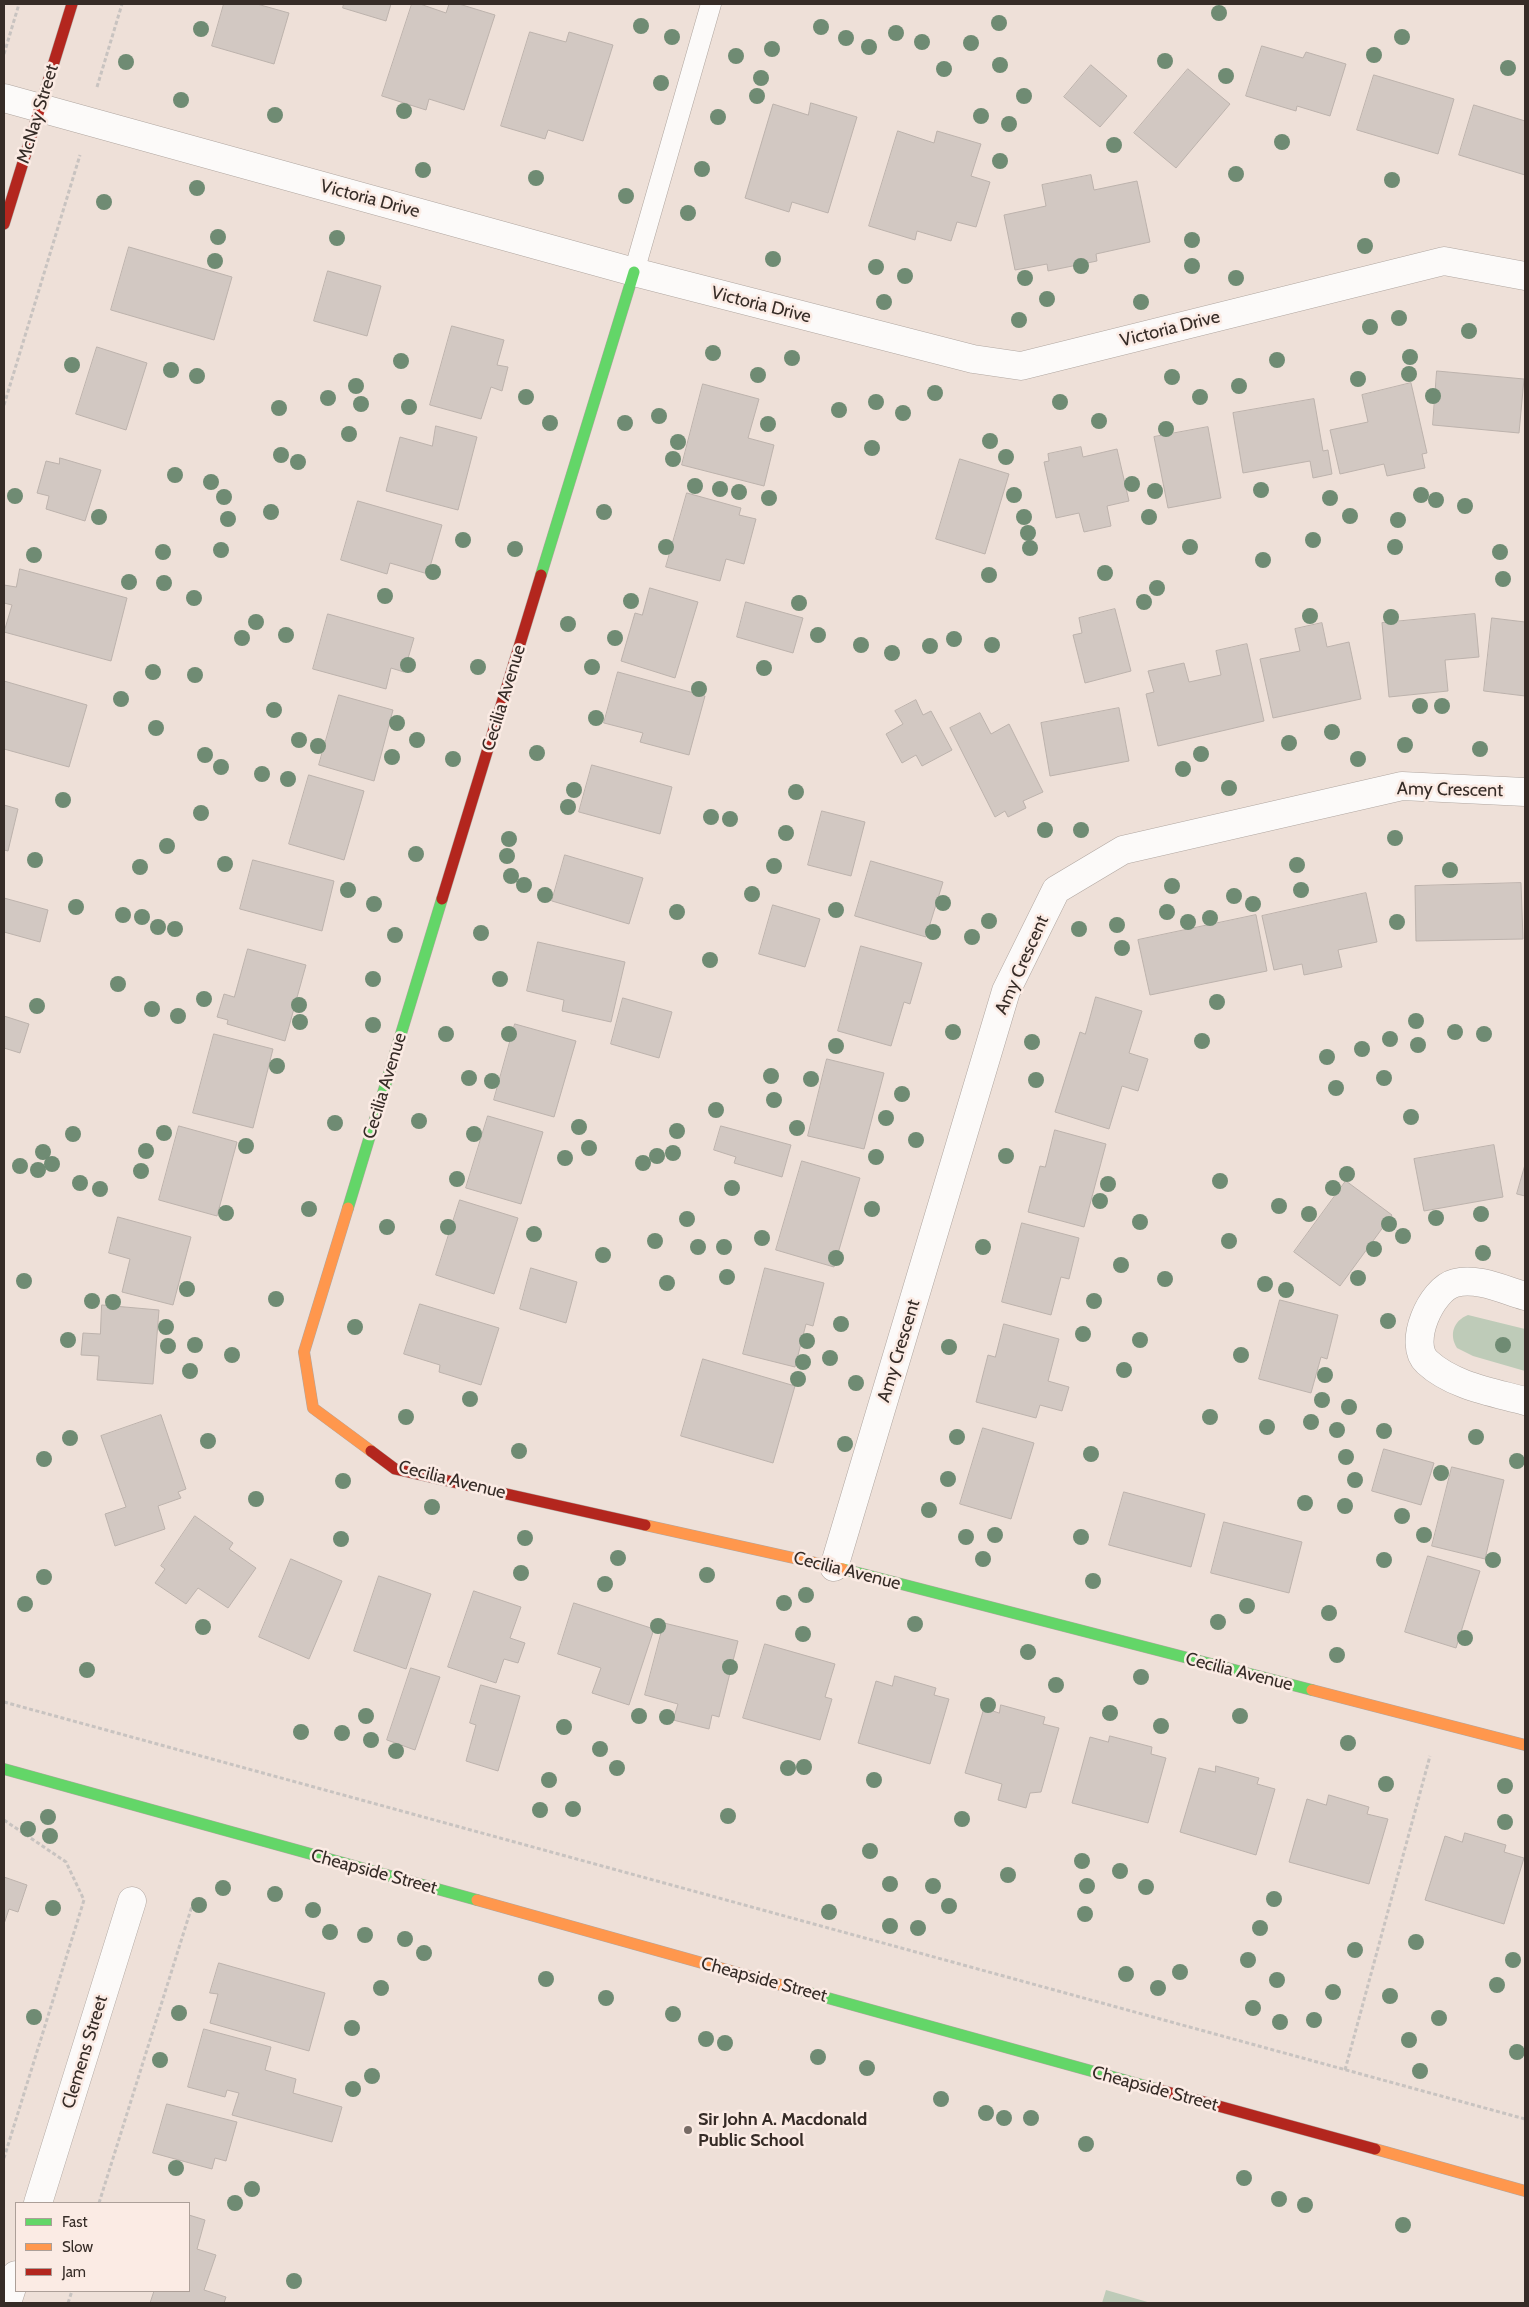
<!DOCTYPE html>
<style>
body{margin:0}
#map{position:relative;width:1529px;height:2307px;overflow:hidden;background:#eee0d8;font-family:Cabin,sans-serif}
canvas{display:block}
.frame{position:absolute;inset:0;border:5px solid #362c27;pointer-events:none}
.legend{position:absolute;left:15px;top:2202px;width:175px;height:90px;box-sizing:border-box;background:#fbebe4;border:1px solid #ac9f98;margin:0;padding:6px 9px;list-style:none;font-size:15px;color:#362c27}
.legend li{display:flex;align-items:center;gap:10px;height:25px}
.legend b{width:25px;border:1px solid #ac9f98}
</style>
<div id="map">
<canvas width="1529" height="2307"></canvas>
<div class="frame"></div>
<ul class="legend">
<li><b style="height:6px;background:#63d668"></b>Fast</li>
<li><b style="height:6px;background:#ff974d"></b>Slow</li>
<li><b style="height:6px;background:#b3261e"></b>Jam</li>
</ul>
</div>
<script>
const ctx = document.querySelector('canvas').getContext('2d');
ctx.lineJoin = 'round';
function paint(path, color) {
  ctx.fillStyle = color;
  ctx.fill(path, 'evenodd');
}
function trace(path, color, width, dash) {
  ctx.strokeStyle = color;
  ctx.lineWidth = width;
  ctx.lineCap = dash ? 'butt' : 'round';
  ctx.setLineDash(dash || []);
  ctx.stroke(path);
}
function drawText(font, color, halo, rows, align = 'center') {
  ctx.font = font + ' Cabin,sans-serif';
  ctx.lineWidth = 5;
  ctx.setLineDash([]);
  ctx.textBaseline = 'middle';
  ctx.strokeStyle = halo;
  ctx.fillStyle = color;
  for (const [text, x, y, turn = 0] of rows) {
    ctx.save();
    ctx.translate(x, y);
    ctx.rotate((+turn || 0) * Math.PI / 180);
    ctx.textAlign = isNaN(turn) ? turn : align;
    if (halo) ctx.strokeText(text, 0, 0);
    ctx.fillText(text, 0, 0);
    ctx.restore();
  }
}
const green = new Path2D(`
 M1468,1315L1525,1329V1371L1473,1356L1457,1348C1449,1335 1453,1321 1468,1315Z
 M1106,2290L1151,2303H1102Z`);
const building = new Path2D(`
 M224,4H257L289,13L274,64L212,46Z
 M344,4H391L386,21L343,8Z
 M412,4H420L446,13L449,4H459L495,15L464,110L429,99L426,110L382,96Z
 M530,32L566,42L569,32L613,45L583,141L548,130L545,139L501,126Z
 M1262,46L1303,58L1306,52L1346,64L1330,116L1297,106L1296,111L1246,96Z
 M1091,65L1127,96L1100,127L1064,97Z
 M1188,69L1230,104L1176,168L1134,133Z
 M1374,75L1454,99L1438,154L1357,130Z
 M811,103L857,117L828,213L792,202L789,212L745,198L773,104L808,115Z
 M1474,105L1525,121V175L1459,155Z
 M898,131L934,143L937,131L981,144L971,176L990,182L976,227L957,222L951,241L917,231L915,240L869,226Z
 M1091,175L1094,190L1137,181L1150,242L1096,254L1097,261L1048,271L1047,264L1015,270L1004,215L1046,206L1042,185Z
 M129,247L232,277L214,340L111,310Z
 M328,271L381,286L367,336L314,321Z
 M452,326L504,340L497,365L508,367L502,391L491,387L481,419L430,405Z
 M97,347L147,363L126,430L76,414Z
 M1437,371L1524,379L1519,433L1433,425Z
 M1411,383L1427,453L1422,454L1425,468L1387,476L1384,464L1340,474L1330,430L1368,422L1362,395Z
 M703,384L759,399L748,438L774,445L764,486L682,465Z
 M1314,399L1323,451L1328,450L1332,474L1313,478L1310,461L1243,473L1233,413Z
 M436,426L477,437L458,510L386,491L400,437L432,446Z
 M1208,427L1221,498L1168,508L1154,437Z
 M1081,447L1083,457L1117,449L1129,501L1107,506L1111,526L1084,532L1079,513L1056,518L1044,462L1049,461L1048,454Z
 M60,458L101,470L85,521L46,509L49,496L37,493L46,461L59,464Z
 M960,459L1009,474L985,554L936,539Z
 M687,493L741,508L739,515L756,519L744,564L726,559L720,581L666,567Z
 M358,501L442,525L428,574L390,563L387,574L341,560Z
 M20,569L127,598L111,661L4,632L12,605L4,603V585L16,587Z
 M650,588L698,602L675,678L621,661L635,613L642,615Z
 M746,602L803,618L793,653L737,637Z
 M1115,609L1131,671L1085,683L1073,635L1082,633L1079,618Z
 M328,614L414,638L404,672L391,668L386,689L313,669Z
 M1475,614L1479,657L1445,660L1448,691L1389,697L1382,623Z
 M1492,618L1525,622V696L1484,691Z
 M1322,623L1327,647L1349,642L1361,699L1273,718L1260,659L1300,651L1295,629Z
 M1247,644L1264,721L1158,746L1146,694L1154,692L1148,671L1184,663L1189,682L1221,675L1216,651Z
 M618,672L705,696L689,755L640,742L643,733L604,723Z
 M4,681L87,705L69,767L4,749Z
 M339,695L393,710L374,781L319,765Z
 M916,700L923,715L931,711L952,750L922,766L916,755L902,763L886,734L903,724L895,711Z
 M1119,708L1129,761L1050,776L1041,723Z
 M980,713L991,734L1009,724L1043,792L1023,801L1026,808L1008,817L1005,811L995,817L950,728Z
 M592,765L672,787L660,834L579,812Z
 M309,775L364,791L344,860L289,844Z
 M4,805L18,809L8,851L4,850Z
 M822,811L865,822L851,876L808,865Z
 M565,855L643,878L629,924L552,901Z
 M253,860L334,881L322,931L240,909Z
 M871,861L943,882L926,937L855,916Z
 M1521,883L1523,939L1416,941L1415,886Z
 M1366,893L1377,942L1338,950L1342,967L1304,975L1302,964L1274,970L1262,916Z
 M4,898L48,910L40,942L4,932Z
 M773,905L820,919L805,967L759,954Z
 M1256,915L1267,971L1150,995L1138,940Z
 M538,942L625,962L611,1022L562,1011L564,1000L527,991Z
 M861,946L922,963L910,1004L904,1002L891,1046L838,1031Z
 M248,949L306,965L285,1041L227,1024L228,1020L217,1017L224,994L234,997Z
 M1096,997L1142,1011L1129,1053L1148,1059L1138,1091L1122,1086L1109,1129L1055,1112L1080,1032L1085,1034Z
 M623,998L672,1012L659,1058L611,1044Z
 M4,1016L29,1024L20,1053L4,1048Z
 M515,1024L576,1041L554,1117L494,1100Z
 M214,1034L273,1049L253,1128L193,1113Z
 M827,1059L884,1073L864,1149L808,1136Z
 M488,1116L543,1132L521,1204L466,1188Z
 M179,1126L237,1142L217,1216L159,1200Z
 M721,1126L791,1145L782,1177L734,1163L736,1157L714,1150Z
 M1055,1130L1106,1144L1084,1227L1028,1212L1040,1166L1045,1167Z
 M1494,1145L1503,1197L1424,1211L1414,1159Z
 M802,1161L860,1178L834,1267L776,1250Z
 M1525,1165V1196L1517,1194Z
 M1346,1181L1392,1215L1340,1286L1294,1252Z
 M460,1200L518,1218L494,1294L436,1275Z
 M118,1217L191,1237L173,1305L122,1292L130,1259L109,1253Z
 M1022,1223L1079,1238L1069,1279L1061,1277L1051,1315L1002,1302Z
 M531,1268L577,1282L566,1323L520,1309Z
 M765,1268L824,1283L813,1326L806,1324L795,1367L743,1354Z
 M1280,1300L1338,1315L1327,1359L1321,1357L1311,1393L1259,1379Z
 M420,1304L499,1328L481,1385L439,1372L440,1365L404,1354Z
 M102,1305L159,1310L153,1384L97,1380L99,1356L81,1355L83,1333L100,1334Z
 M1004,1324L1059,1339L1048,1381L1069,1387L1062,1411L1040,1405L1036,1418L976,1402L988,1355L995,1357Z
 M703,1359L795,1386L773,1463L681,1436Z
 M161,1415L186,1489L178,1492L181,1498L158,1506L165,1529L115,1546L105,1514L126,1507L101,1436Z
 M983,1428L1034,1443L1011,1519L960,1504Z
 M1384,1449L1434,1463L1421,1505L1372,1491Z
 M1452,1467L1504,1480L1485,1559L1432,1546Z
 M1124,1492L1205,1514L1191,1567L1109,1545Z
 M195,1516L233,1543L229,1549L256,1568L228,1608L198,1588L186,1604L155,1583L165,1569L161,1566Z
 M1224,1522L1302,1542L1289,1593L1211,1573Z
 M1428,1556L1480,1571L1456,1648L1405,1632Z
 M291,1559L342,1581L309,1659L259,1637Z
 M379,1576L431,1594L406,1669L354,1651Z
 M474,1591L521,1607L510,1638L525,1643L518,1663L504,1659L496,1683L448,1667Z
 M574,1603L654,1629L629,1705L592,1693L601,1668L558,1654Z
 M664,1623L738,1641L719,1717L712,1715L709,1729L673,1720L678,1704L645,1695Z
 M765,1644L835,1664L825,1697L832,1699L820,1740L743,1718Z
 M411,1668L440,1677L415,1750L387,1740Z
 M895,1676L936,1688L934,1695L949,1699L930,1764L858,1743L876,1681L892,1686Z
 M481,1685L520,1696L498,1771L466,1761L476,1725L470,1723Z
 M1001,1705L1045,1717L1043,1724L1059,1728L1041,1792L1030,1793L1026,1808L998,1800L1002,1784L965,1773L984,1708L999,1713Z
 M1110,1736L1152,1747L1151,1754L1166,1758L1148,1823L1072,1803L1090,1737L1108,1742Z
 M1216,1766L1259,1778L1257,1784L1275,1789L1256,1855L1180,1832L1199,1768L1215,1772Z
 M1329,1795L1369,1807L1367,1814L1388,1819L1369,1884L1289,1862L1307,1799L1326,1805Z
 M1465,1833L1506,1845L1504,1852L1524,1858L1504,1924L1425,1900L1445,1836L1462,1842Z
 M4,1877L27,1885L18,1912L9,1909L4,1924Z
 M219,1963L325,1993L309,2051L210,2023L218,1994L210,1993Z
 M204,2029L271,2047L265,2070L296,2079L293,2093L342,2107L332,2142L232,2115L239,2093L227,2090L225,2097L188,2087Z
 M167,2104L237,2122L226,2161L215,2158L212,2169L153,2153Z
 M189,2215L205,2220L197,2249L216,2255L204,2290L226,2297L224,2303H150L154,2291H189Z`);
const path = new Path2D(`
 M4,54L19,4
 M97,87L122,4
 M4,405L80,155
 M4,1702L1525,2119
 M4,1820L66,1862L84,1900L4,2158
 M1345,2070L1430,1756
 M99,2203L192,1906
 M68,2303L72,2291`);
const lane = new Path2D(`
 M634,272L711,4`);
const street = new Path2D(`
 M4,98L634,272L973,359L1021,366L1444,261L1525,276
 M1525,1296C1504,1290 1477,1277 1455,1283C1431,1289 1407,1344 1427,1362C1453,1386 1492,1392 1525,1401
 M834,1567L1006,991L1056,890L1123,850L1402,786L1525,792
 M38,2203L132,1901
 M7,2303L16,2275`);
const fast = new Path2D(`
 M541,575L634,272
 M348,1208L442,899
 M843,1569L1312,1690
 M4,1769L477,1900
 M788,1987L1160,2090`);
const slow = new Path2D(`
 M348,1208L304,1352L313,1408L371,1451
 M645,1525L843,1569
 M1312,1690L1525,1745
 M477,1900L788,1987
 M1375,2149L1525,2191`);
const jam = new Path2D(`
 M4,224L72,4
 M442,899L541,575
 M371,1451L395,1469L645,1525
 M1160,2090L1375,2149`);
const trees = [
 [1219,13],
 [999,23],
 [641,26],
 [821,27],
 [201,29],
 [896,33],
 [672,37],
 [1402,37],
 [846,38],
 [922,42],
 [971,43],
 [869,47],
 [772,49],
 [1374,55],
 [736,56],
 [1165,61],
 [126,62],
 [1000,65],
 [1508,68],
 [944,69],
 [1226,76],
 [761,78],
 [661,83],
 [757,96],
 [1024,96],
 [181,100],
 [404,111],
 [275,115],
 [981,116],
 [718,117],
 [1009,124],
 [1282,142],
 [1114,145],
 [1000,161],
 [702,169],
 [423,170],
 [1236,174],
 [536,178],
 [1392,180],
 [197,188],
 [626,196],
 [104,202],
 [688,213],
 [218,237],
 [337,238],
 [1192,240],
 [1365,246],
 [773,259],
 [215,261],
 [1081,266],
 [1192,266],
 [876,267],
 [905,276],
 [1025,278],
 [1236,278],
 [1047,299],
 [884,302],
 [1141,302],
 [1399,318],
 [1019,320],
 [1370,327],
 [1469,331],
 [713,353],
 [1410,357],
 [792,358],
 [1277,360],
 [401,361],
 [72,365],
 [171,370],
 [1409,374],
 [758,375],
 [197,376],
 [1172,377],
 [1358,379],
 [356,386],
 [1239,386],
 [935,393],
 [1433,396],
 [526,397],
 [1200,397],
 [328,398],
 [876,402],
 [1060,402],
 [361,404],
 [409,407],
 [279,408],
 [839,410],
 [903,413],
 [659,416],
 [1099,421],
 [550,423],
 [625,423],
 [768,424],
 [1166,429],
 [349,434],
 [990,441],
 [678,442],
 [872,448],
 [281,455],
 [1006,457],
 [673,459],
 [298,462],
 [175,475],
 [211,482],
 [1132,484],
 [695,486],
 [720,489],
 [1261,490],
 [1155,491],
 [739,492],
 [1014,495],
 [1421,495],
 [15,496],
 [224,497],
 [769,498],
 [1330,498],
 [1436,500],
 [1465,506],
 [271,512],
 [604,512],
 [1350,516],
 [99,517],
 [1024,517],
 [1149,517],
 [228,519],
 [1398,520],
 [1028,533],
 [463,540],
 [1313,540],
 [666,547],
 [1190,547],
 [1395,547],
 [1030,548],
 [515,549],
 [221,550],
 [163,552],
 [1500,552],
 [34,555],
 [1263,560],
 [433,572],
 [1105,573],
 [989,575],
 [1503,579],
 [129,582],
 [164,583],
 [1157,588],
 [385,596],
 [194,598],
 [631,601],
 [1144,602],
 [799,603],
 [1310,616],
 [1391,617],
 [256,622],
 [568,624],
 [286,635],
 [818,635],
 [242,638],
 [615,638],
 [954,639],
 [861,645],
 [992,645],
 [930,646],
 [892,653],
 [408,665],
 [478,667],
 [592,667],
 [764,668],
 [153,672],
 [195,675],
 [699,689],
 [121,699],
 [1420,706],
 [1442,706],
 [274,710],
 [596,718],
 [397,723],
 [156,728],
 [1332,732],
 [299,740],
 [417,740],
 [1289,743],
 [1405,745],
 [318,746],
 [1480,749],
 [537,753],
 [1201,754],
 [205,755],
 [392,757],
 [453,759],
 [1358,759],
 [221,767],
 [1183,769],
 [262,774],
 [288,779],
 [1229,788],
 [574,790],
 [796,792],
 [63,800],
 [568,807],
 [201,813],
 [711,817],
 [730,819],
 [1045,830],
 [1081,830],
 [786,833],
 [1395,838],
 [509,839],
 [167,846],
 [416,854],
 [507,856],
 [35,860],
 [225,864],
 [1297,865],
 [774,866],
 [140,867],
 [1450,870],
 [511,876],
 [524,885],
 [1172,886],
 [348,890],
 [1301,890],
 [752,894],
 [545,895],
 [1234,896],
 [943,903],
 [374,904],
 [1253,904],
 [76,907],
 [836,910],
 [677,912],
 [1167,912],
 [123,915],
 [142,917],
 [1210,918],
 [989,921],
 [1188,922],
 [1397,922],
 [1117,925],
 [158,927],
 [175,929],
 [1079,929],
 [933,932],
 [481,933],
 [395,935],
 [972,937],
 [1122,948],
 [710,960],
 [373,979],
 [500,979],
 [118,984],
 [204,999],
 [1217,1002],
 [299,1005],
 [37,1006],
 [152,1009],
 [178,1016],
 [1416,1021],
 [300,1022],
 [373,1025],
 [953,1032],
 [1455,1032],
 [446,1034],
 [509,1034],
 [1484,1034],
 [1390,1039],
 [1202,1041],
 [1032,1042],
 [1418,1045],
 [836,1046],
 [1362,1049],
 [1327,1057],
 [277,1066],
 [771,1076],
 [469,1078],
 [1384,1078],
 [811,1079],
 [1036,1080],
 [492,1081],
 [1336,1088],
 [902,1094],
 [774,1100],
 [716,1110],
 [1411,1117],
 [886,1118],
 [419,1121],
 [335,1123],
 [579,1127],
 [797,1128],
 [677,1131],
 [164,1133],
 [73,1134],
 [474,1134],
 [916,1140],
 [246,1146],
 [589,1148],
 [146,1151],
 [43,1152],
 [673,1153],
 [657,1156],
 [1006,1156],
 [876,1157],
 [565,1158],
 [643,1163],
 [52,1164],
 [20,1166],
 [38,1170],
 [141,1171],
 [1347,1174],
 [457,1179],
 [1220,1181],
 [80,1183],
 [1108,1184],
 [732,1188],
 [1333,1188],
 [100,1189],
 [1100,1201],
 [1279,1206],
 [309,1209],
 [872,1209],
 [226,1213],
 [1309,1214],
 [1481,1214],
 [1436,1218],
 [687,1219],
 [1140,1222],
 [1389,1224],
 [387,1227],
 [448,1227],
 [534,1234],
 [1403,1236],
 [762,1238],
 [655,1241],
 [1229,1241],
 [698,1247],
 [724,1247],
 [983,1247],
 [1374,1249],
 [1483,1253],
 [603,1255],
 [836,1258],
 [1121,1265],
 [727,1277],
 [1358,1278],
 [1165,1279],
 [24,1281],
 [667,1283],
 [1265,1284],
 [187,1289],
 [1286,1290],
 [276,1299],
 [92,1301],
 [1094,1301],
 [113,1302],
 [1388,1321],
 [841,1324],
 [166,1327],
 [355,1327],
 [1083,1334],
 [68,1340],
 [1140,1340],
 [807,1341],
 [195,1345],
 [1503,1345],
 [168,1346],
 [949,1347],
 [232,1355],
 [1241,1355],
 [830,1358],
 [803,1362],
 [1124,1370],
 [190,1371],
 [1325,1375],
 [798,1379],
 [856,1383],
 [470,1399],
 [1322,1400],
 [1349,1407],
 [406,1417],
 [1210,1417],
 [1311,1422],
 [1267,1427],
 [1337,1430],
 [1384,1431],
 [957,1437],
 [1476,1437],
 [70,1438],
 [208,1441],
 [845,1444],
 [519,1451],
 [1091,1454],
 [1346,1457],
 [44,1459],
 [1517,1461],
 [1441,1473],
 [948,1479],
 [1355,1480],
 [343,1481],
 [256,1499],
 [1305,1503],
 [1345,1506],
 [432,1507],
 [929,1510],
 [1402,1516],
 [995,1535],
 [1424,1535],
 [966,1537],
 [1081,1537],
 [525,1538],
 [341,1539],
 [618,1558],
 [983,1559],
 [1384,1560],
 [1493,1560],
 [521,1573],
 [707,1575],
 [44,1577],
 [1093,1581],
 [605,1584],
 [806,1595],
 [784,1603],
 [25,1604],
 [1247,1606],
 [1329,1613],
 [1218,1622],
 [915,1624],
 [658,1626],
 [203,1627],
 [803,1634],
 [1465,1638],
 [1028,1652],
 [1337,1655],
 [730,1667],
 [87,1670],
 [1141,1677],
 [1056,1685],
 [988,1705],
 [1110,1713],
 [366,1716],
 [639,1716],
 [1240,1716],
 [667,1717],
 [1161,1726],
 [564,1727],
 [301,1732],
 [342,1733],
 [371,1740],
 [1348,1743],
 [600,1749],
 [396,1751],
 [804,1767],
 [617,1768],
 [788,1768],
 [549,1780],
 [874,1780],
 [1386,1784],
 [1505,1786],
 [573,1809],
 [540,1810],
 [728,1816],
 [48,1817],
 [962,1819],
 [1505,1822],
 [28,1829],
 [50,1836],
 [870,1851],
 [1082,1861],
 [1120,1871],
 [1008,1875],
 [890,1884],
 [933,1886],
 [1087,1886],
 [1146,1887],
 [223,1888],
 [275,1894],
 [1274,1899],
 [199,1905],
 [949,1906],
 [53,1908],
 [313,1910],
 [829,1912],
 [1085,1914],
 [890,1926],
 [918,1928],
 [1260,1928],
 [330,1932],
 [365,1935],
 [405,1939],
 [1416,1942],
 [1355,1950],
 [424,1953],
 [1248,1960],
 [1513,1960],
 [1180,1972],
 [1126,1974],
 [546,1979],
 [1277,1980],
 [1497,1985],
 [381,1988],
 [1158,1988],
 [1333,1992],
 [1390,1996],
 [606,1998],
 [1253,2008],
 [179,2013],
 [673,2014],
 [34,2017],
 [1439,2018],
 [1314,2020],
 [1280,2022],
 [352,2028],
 [706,2039],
 [1409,2040],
 [725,2043],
 [1517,2052],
 [818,2057],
 [160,2060],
 [867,2068],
 [1420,2071],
 [372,2076],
 [353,2089],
 [941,2099],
 [986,2113],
 [1004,2118],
 [1031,2118],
 [1086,2144],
 [176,2168],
 [1244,2178],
 [252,2189],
 [1279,2199],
 [235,2203],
 [1305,2205],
 [1403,2225],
 [294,2281]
];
const markers = [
 [688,2130,5,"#766b65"]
];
const streetNames = [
 ["McNay Street",38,114,-73],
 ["Victoria Drive",370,199,15],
 ["Victoria Drive",761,305,14],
 ["Victoria Drive",1170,329,-14],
 ["Cecilia Avenue",504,698,-73],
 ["Amy Crescent",1450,790,1],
 ["Amy Crescent",1022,965,-66],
 ["Cecilia Avenue",385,1086,-73],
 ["Amy Crescent",899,1351,-73],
 ["Cecilia Avenue",452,1480,14],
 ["Cecilia Avenue",847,1571,14],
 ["Cecilia Avenue",1239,1672,14],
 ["Cheapside Street",374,1872,15],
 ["Cheapside Street",764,1980,15],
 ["Clemens Street",85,2052,-73],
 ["Cheapside Street",1155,2089,15]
];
const poiNames = [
 ["Sir John A. Macdonald",698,2120],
 ["Public School",698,2141]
];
paint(green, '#becbb8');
paint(building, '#d2c8c2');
trace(building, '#bcb2ac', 1);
trace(lane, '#b0a6a0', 21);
trace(street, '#b0a6a0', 29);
trace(fast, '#b0a6a0', 12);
trace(slow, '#b0a6a0', 12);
trace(jam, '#b0a6a0', 12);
trace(path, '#c8c3c0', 3, [4, 2.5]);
trace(lane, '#fcfaf9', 20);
trace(street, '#fcfaf9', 28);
trace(fast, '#63d668', 11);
trace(slow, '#ff974d', 11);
trace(jam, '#b3261e', 11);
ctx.fillStyle = '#6f8b73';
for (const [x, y] of trees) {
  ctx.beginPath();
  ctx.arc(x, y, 8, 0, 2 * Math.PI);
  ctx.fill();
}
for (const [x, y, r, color] of markers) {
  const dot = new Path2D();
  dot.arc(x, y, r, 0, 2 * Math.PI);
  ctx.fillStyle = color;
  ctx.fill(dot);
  trace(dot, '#fbebe4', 2);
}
drawText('18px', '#362c27', '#fbebe4', streetNames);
drawText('bold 18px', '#362c27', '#fbebe4', poiNames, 'left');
</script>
